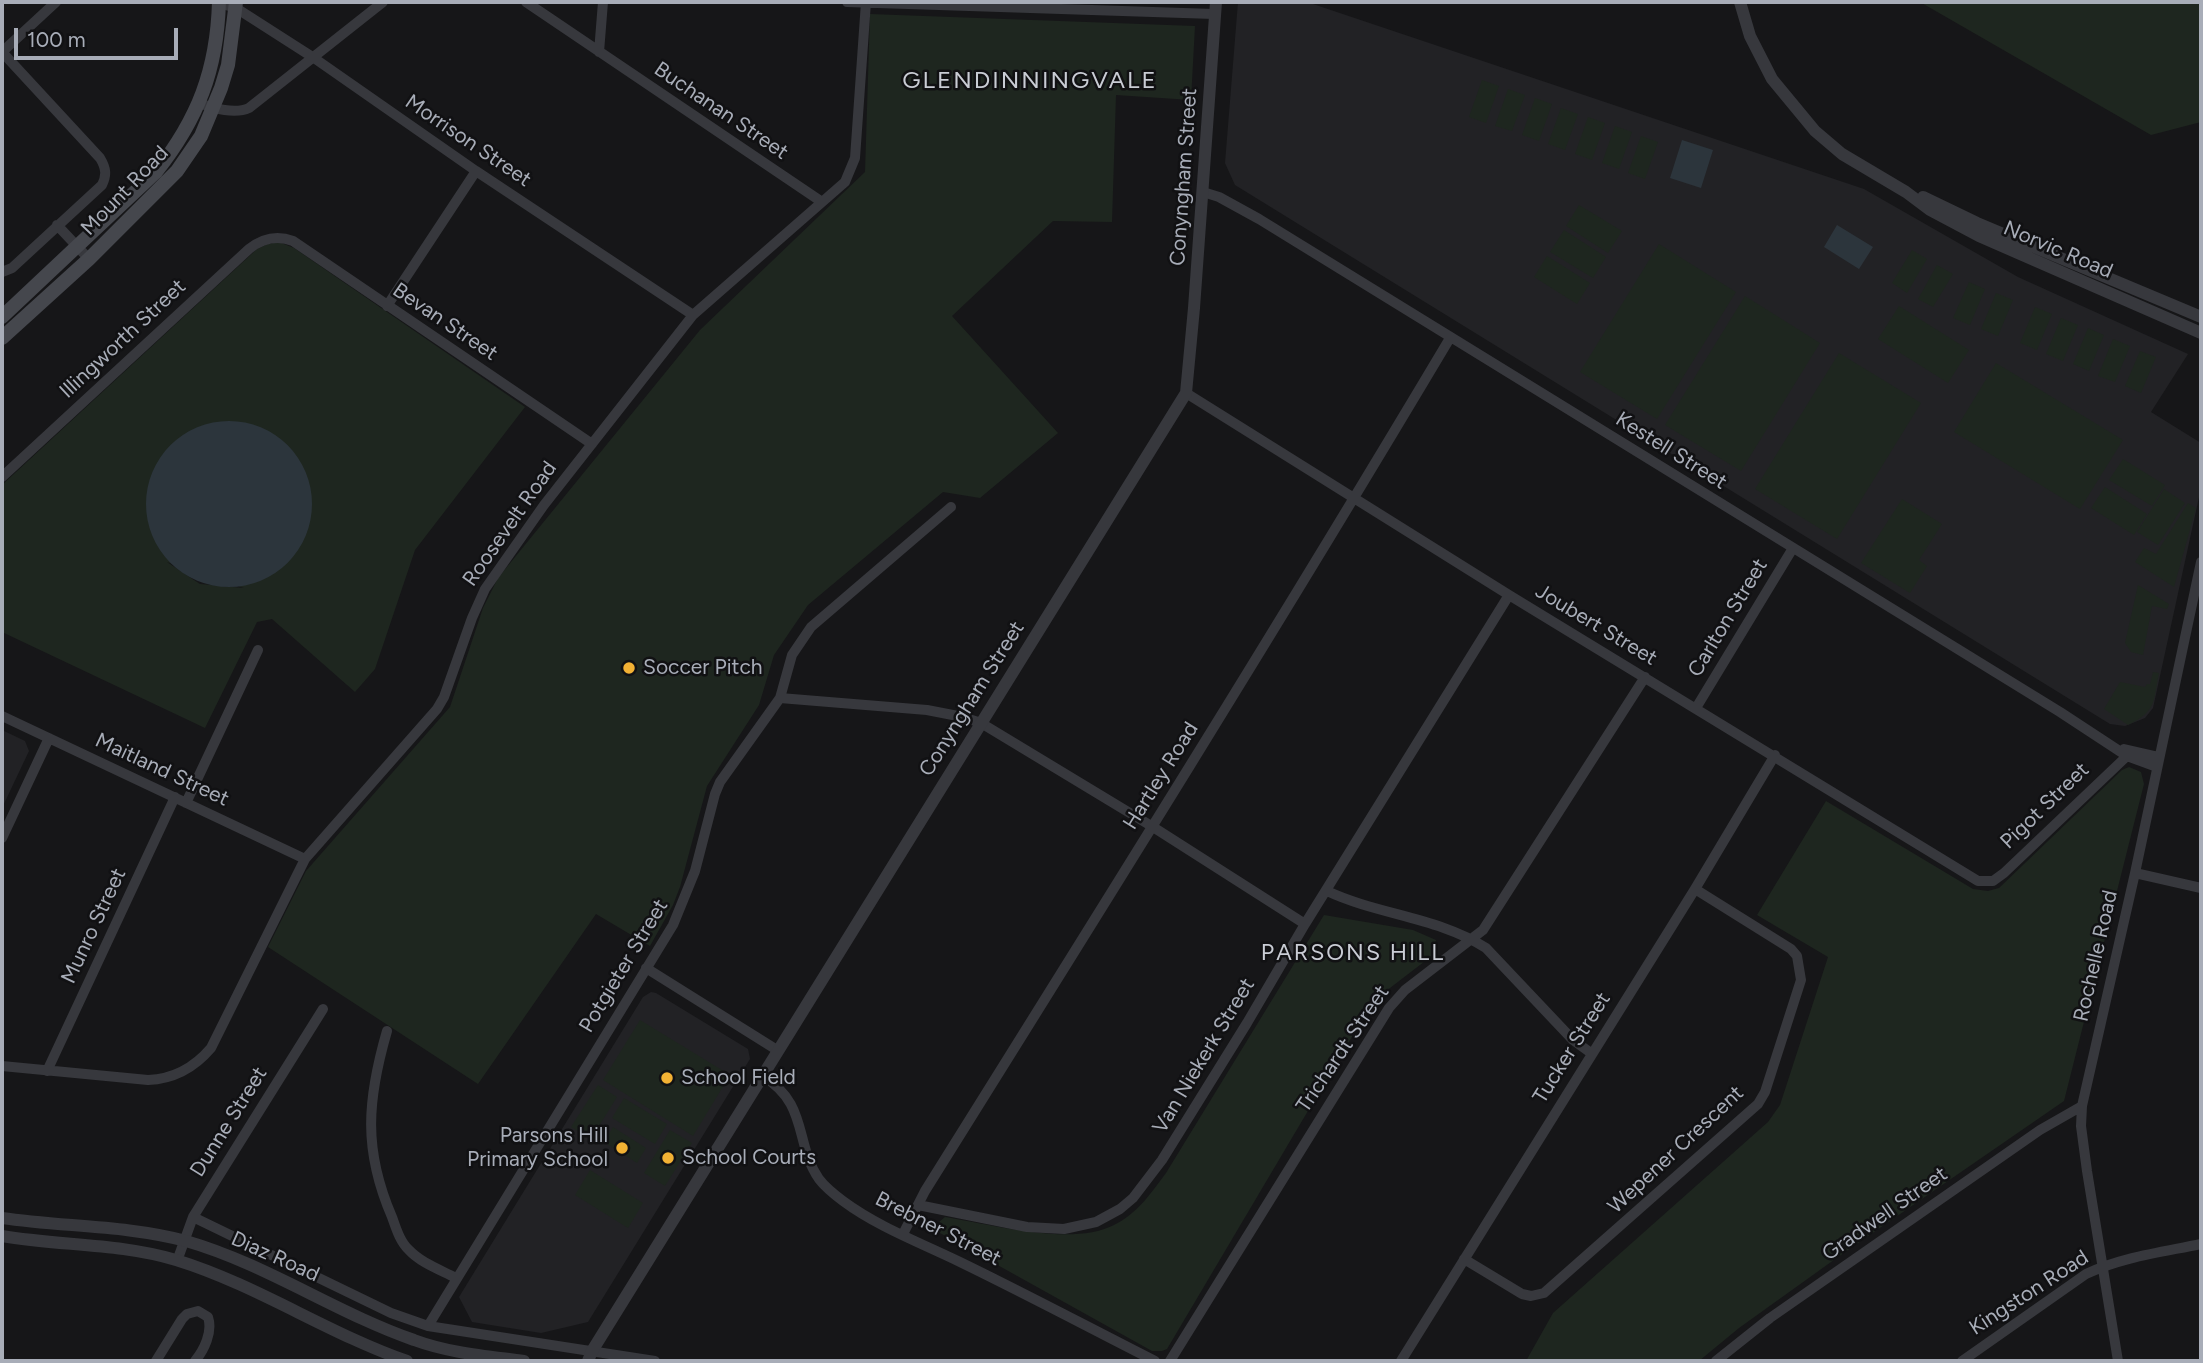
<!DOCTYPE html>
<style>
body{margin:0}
#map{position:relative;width:2203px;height:1363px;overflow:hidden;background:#161618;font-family:Figtree,sans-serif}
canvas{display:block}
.frame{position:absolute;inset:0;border:4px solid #a8adb8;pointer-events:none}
.scale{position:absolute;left:14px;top:28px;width:164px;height:32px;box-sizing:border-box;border:4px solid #a8adb8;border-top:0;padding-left:9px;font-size:21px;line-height:24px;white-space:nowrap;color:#a8adb8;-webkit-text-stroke:5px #111113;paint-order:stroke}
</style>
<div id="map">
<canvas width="2203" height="1363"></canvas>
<div class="frame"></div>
<div class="scale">100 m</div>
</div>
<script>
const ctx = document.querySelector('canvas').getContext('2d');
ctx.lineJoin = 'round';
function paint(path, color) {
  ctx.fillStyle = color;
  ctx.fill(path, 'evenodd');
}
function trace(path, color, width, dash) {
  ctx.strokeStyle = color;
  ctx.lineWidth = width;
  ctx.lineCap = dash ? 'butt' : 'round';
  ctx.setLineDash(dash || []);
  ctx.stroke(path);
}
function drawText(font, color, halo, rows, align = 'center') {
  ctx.font = font + ' Figtree,sans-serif';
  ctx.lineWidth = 5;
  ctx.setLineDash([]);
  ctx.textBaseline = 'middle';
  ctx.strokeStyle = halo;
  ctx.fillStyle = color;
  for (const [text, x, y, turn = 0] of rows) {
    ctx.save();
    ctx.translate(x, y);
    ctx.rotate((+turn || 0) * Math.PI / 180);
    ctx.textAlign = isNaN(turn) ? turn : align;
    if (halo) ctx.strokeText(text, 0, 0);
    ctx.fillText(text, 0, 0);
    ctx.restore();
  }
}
const built = new Path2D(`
 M1238,2H1307L1864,189L2018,277L2188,354L2151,412L2201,443V488L2153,708L2145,718L2125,726L2110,724L1235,185L1225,163Z
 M2,730L25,741L29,751L2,808Z
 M651,992L656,993L748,1049L750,1059L588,1322L541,1333L472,1322L459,1297L643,997Z`);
const green = new Path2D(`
 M1920,2H2201V122L2151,135Z
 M870,14L1195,26L1191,100L1116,95L1112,222L1053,221L952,316L1058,433L980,498L943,492L808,605L774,655L759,705L707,786L680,887L673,905L650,946L596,914L478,1084L268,947L306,871L450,707L483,608L498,578L700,330L865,172Z
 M1482,80L1499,86L1486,123L1469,117Z
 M1508,89L1525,95L1512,131L1495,126Z
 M1535,98L1552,104L1539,141L1522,135Z
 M1561,108L1578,114L1565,150L1548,144Z
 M1588,117L1605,123L1592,160L1575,154Z
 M1615,126L1632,132L1619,169L1602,163Z
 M1641,136L1658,142L1645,179L1628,173Z
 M1579,205L1622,231L1608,253L1566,226Z
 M1564,230L1606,257L1593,278L1550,252Z
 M279,242L294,248L525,407L415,550L375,669L355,692L272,619L257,622L205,728L2,632V485L257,249L268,244ZM167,562L244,588L200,584Z
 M1659,244L1736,292L1657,419L1580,372Z
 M1912,250L1927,259L1907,293L1892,283Z
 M1547,256L1590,283L1577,304L1534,277Z
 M1937,265L1953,274L1933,307L1918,299Z
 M1969,282L1985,289L1970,325L1953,318Z
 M1996,293L2013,300L1998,336L1981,329Z
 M1745,296L1820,343L1741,471L1665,425Z
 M1899,306L1969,350L1948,383L1878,339Z
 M2035,307L2052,314L2037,350L2020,343Z
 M2061,318L2078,325L2063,361L2046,354Z
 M2088,328L2104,335L2089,371L2073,364Z
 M2113,339L2130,346L2115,382L2098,376Z
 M2140,351L2156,357L2141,393L2125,386Z
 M1839,353L1921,403L1837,539L1755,489Z
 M1996,363L2123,440L2080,509L1954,432Z
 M2123,459L2165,485L2152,506L2109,480Z
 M2105,487L2147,514L2134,535L2091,508Z
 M2164,489L2185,503L2158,545L2137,532Z
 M1902,499L1942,524L1919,560L1927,566L1910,593L1861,563Z
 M2188,503L2196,508L2174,587L2135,562L2144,548L2156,554Z
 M2138,585L2169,604L2167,609L2152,606L2143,655L2131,652L2125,643Z
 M2153,672L2159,673C2153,702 2157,711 2128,725L2104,709L2120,682L2145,687L2147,684H2150Z
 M2129,767L2141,772L2144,784L2064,1101L1845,1252L1739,1328L1699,1361H1526L1553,1313L1768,1122L1780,1105L1828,957L1757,915L1826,801L1973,889L1988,891L1999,888L2122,770Z
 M1324,915L1413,930L1436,940L1433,955L1373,1001L1167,1349L1162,1351H1152L940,1233L939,1222L945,1217C990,1224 1072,1247 1114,1225C1137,1214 1151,1193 1166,1173Z
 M640,1020L730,1075L693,1136L603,1080Z
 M598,1085L617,1097L591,1139L571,1127Z
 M624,1098L667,1124L655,1144L612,1118Z
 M613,1127L646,1148L637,1163L604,1142Z
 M670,1130L692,1143L665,1186L644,1173Z
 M590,1170L643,1203L628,1228L575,1195Z`);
const water = new Path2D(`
 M1682,140L1713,150L1701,188L1670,178Z
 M1837,225L1873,247L1859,269L1824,247Z
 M146 504a83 83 0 1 1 166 0a83 83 0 1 1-166 0Z`);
const minor = new Path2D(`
 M526,2L822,202
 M847,2L1214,14
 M219,3L236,8L314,58L476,171L693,315
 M599,52L603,2
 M200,103C213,109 236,114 249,108L383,2
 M1203,192L1219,197L1259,219L2060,712L2127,756L2157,767
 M57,225L89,259
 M2,272L12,268L102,185C107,175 106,168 100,158L2,52L56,2
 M387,306L476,171
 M1186,393L1509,595L1978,881H1993L2004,873L2127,756L2130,751
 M2,477L249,249C263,238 277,235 293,241L592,444
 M780,698L927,710L963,717L981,723L1153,827L1305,924
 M1696,708L1793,548
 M2,716L305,859
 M2124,749L2159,757
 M186,803L258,650
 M2,838L49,738
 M2135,873L2201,888
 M1327,891C1378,915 1438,917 1486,948L1573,1040L1591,1053
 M646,968L777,1050
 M387,1031C367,1100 363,1150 392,1217C396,1228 400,1242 409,1250C421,1263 441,1270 456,1278
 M2,1066L148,1080C174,1079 194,1068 211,1048L305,859L437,709L444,697L472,618L485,589L544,505L693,315L845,182L855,158L866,2
 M47,1071L175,797
 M762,1076C809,1103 794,1143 819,1179C825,1187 835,1195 843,1201C878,1227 921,1243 960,1262C1026,1294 1090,1328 1155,1361
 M918,1205L1027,1227L1064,1229L1096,1222L1120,1209L1133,1198L1162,1160L1247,1023L1305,924L1509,595
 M193,1217L391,1313L428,1326L655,1361
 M903,1234L925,1191C1102,908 1279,625 1450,338
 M1464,1259L1522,1294L1531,1296L1544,1293L1758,1104L1765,1092L1801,980L1797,956L1791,949L1695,889
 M177,1261L193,1217L323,1009
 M428,1326L673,925L695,871L715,794L720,782L780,698L792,655L811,627L951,507
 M156,1361L182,1319L187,1314L198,1311L208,1317C213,1332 204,1350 195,1361
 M1170,1361L1389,1008L1405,990L1483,930L1645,677
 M1401,1361L1695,889L1775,755
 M1716,1361L1770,1318L2040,1130L2082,1106
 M1962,1361L2086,1274C2122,1257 2163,1252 2201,1244
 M2118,1361L2087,1171L2081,1126L2082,1106L2135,873L2201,562`);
const tertiary = new Path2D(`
 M1740,2L1750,36L1772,79L1815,131L1842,154L1906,192L1930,210L1979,236L2201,333
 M1923,197L1977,223L2201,317
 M2,1218C63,1227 126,1225 186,1241C266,1264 336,1313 414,1340C449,1353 487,1356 524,1361
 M2,1236C60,1246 119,1243 176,1260C257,1285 327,1333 407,1361
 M588,1361L592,1351L1186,393L1194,308L1216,2`);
const secondary = new Path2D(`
 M2,317L156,172C198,119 217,70 219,2
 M2,338L89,259L177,171L201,136L221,88L228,65L236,2`);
const markers = [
 [629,668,7,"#f2b134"],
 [667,1078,7,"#f2b134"],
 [622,1148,7,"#f2b134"],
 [668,1158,7,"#f2b134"]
];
const streetNames = [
 ["Buchanan Street",721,111,34],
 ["Morrison Street",468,141,34],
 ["Conyngham Street",1184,177,-86],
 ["Mount Road",125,191,-46],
 ["Norvic Road",2058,250,23],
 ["Bevan Street",445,322,34],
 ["Illingworth Street",123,339,-43],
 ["Kestell Street",1671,451,32],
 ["Roosevelt Road",510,524,-55],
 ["Carlton Street",1728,618,-59],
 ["Joubert Street",1596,625,31],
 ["Conyngham Street",972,699,-58],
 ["Maitland Street",162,770,25],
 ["Hartley Road",1161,776,-58],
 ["Pigot Street",2045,806,-44],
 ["Munro Street",94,926,-65],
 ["Rochelle Road",2096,956,-77],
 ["Potgieter Street",624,966,-59],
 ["Tucker Street",1572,1048,-58],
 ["Trichardt Street",1343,1049,-56],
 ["Van Niekerk Street",1204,1056,-59],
 ["Dunne Street",229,1122,-58],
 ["Wepener Crescent",1676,1150,-43],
 ["Gradwell Street",1885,1214,-35],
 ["Brebner Street",938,1229,27],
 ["Diaz Road",275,1257,24],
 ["Kingston Road",2029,1293,-33]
];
const poiNames = [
 ["Soccer Pitch",643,668],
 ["School Field",681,1078],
 ["Parsons Hill",608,1136,"right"],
 ["Primary School",608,1160,"right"],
 ["School Courts",682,1158]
];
const neighbourhoodNames = [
 ["PARSONS HILL",1353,953]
];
const quarterNames = [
 ["GLENDINNINGVALE",1030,81]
];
paint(built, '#222225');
paint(green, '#1e261f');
paint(water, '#2c353c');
trace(minor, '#37383d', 10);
trace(tertiary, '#37383d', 12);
trace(secondary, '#45474d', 14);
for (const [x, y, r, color] of markers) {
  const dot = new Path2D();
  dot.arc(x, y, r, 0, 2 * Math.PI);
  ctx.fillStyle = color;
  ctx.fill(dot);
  trace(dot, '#111113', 2.5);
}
drawText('21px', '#a8adb8', '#111113', streetNames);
drawText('21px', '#a8adb8', '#111113', poiNames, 'left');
ctx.letterSpacing = '2px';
drawText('23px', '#c9ccd4', '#111113', neighbourhoodNames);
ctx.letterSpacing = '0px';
ctx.letterSpacing = '2px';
drawText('24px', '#c9ccd4', '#111113', quarterNames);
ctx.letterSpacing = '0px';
</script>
